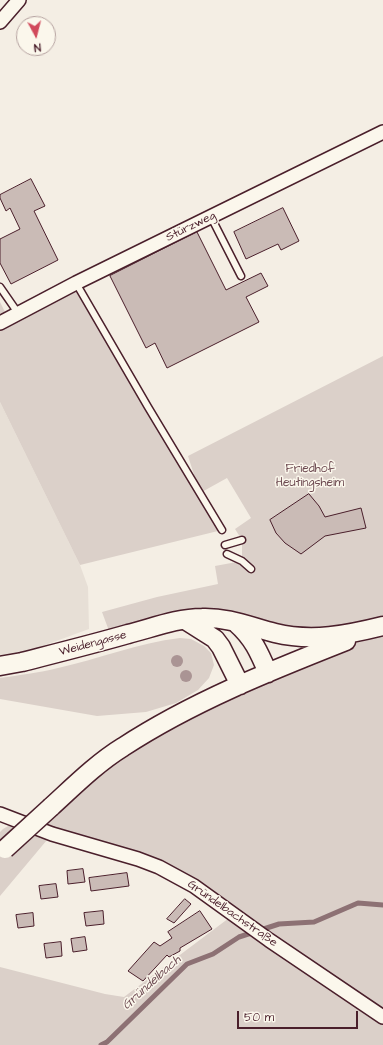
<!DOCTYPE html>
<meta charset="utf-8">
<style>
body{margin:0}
#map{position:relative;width:383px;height:1045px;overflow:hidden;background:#f4eee4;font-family:"Architects Daughter",sans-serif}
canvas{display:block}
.north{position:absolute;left:16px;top:16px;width:40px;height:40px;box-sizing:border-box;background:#fbf7ec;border:1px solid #b4a19f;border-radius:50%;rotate:173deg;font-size:11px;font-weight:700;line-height:16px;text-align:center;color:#4a1f2b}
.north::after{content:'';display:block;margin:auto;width:14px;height:18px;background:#d1495b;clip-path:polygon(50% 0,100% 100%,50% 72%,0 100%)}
.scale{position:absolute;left:237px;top:1011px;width:121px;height:18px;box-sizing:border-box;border:2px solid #4a1f2b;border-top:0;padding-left:5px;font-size:12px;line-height:14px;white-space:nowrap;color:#4a1f2b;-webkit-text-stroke:3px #fbf7ec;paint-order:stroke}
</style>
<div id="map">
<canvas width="383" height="1045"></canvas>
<div class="north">N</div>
<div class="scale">50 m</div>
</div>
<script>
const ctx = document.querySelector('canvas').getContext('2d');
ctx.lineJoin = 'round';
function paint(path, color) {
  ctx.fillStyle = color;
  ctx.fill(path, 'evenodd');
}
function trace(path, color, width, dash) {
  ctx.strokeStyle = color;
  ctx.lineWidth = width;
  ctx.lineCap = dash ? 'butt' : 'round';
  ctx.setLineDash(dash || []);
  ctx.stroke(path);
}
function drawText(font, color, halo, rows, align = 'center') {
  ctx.font = font + ' "Architects Daughter",sans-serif';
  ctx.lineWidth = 3;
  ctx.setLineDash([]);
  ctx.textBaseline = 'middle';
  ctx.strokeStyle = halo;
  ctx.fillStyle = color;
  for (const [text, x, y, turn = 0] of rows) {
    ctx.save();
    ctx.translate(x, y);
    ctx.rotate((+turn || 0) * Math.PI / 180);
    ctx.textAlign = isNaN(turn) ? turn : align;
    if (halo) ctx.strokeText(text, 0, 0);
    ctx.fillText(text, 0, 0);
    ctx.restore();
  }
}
const built = new Path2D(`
 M0,402L80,565L88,587L89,629L37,648L0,657Z`);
const green = new Path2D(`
 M76,283L199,490L188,456L383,356V1045H0V967L105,994L124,997L233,915L194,886L52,834L0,896V832L3,829L17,821L32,827L122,747L350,635L229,620L112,639L102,612L157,597L218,584L215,566L242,561V540L235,529L251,518L227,478L200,493L222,530L80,565L0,402V302L8,318Z
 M180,638L191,639L204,646L211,653L214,665L209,678L198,690L176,703L146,712L97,716L0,699V678C19,675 39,673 58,668C99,659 138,643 180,638Z`);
const stream = new Path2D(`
 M101,1045L107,1042L187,964L213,954L239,937L279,924L314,922L358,903L383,905`);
const building = new Path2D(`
 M31,179L45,206L34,211L58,260L11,284L0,263V239L20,229L10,208L6,211L0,198V195Z
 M283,208L299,241L281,250L278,244L246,259L234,232Z
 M197,232L226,290L261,273L268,286L246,297L259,322L167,368L155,343L146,348L110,276Z
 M309,494L319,506L325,517L361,508L366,528L325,536L301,554L285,543L276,533L270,520Z
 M83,869L85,882L68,884L67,871Z
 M127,873L129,886L91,891L89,878Z
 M56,884L58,897L41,899L39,886Z
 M185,899L191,904L174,923L167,919Z
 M103,911L104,924L86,926L84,913Z
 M200,911L212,929L180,948V951L169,957L167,955L143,981L128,971L154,942L160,946L172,938L168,932Z
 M33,913L34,926L18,928L16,915Z
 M85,937L87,950L73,952L71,939Z
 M61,942L62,956L46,958L44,944Z`);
const lane = new Path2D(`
 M211,217L241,276
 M76,283L148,407L222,530
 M0,287L18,313
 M225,545L242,540
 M227,554L242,561L251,569`);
const street = new Path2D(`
 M0,22L19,0
 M0,323L76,283L383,132
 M0,814L52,834L138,859L159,867L194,886L269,940L383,1017`);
const secondary = new Path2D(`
 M185,620L215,639L221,647L240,685
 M236,623C253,638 259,652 268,673
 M0,666L22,662C57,653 93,644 128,634C152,628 177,618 202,618C228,617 251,627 275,633C312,642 347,635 383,626
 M51,807C74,786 97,763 123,747C192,702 270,671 346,641`);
const secondaryBridge = new Path2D(`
 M5,849L51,807`);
const trees = [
 [177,661],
 [186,676]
];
const streetNames = [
 ["Stürzweg",191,227,-26],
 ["Weidengasse",93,644,-15],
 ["Gründelbachstraße",232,914,35]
];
const parkNames = [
 ["Friedhof",310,469],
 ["Heutingsheim",310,483]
];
const waterNames = [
 ["Gründelbach",152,983,-42]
];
paint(built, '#e7dfd6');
paint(green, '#dbd0c9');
trace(stream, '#8d7174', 5);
paint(building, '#cabbb6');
trace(building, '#4a1f2b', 1);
trace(lane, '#4a1f2b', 9);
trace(street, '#4a1f2b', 16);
trace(secondary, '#4a1f2b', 21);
trace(lane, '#fbf7ec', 6);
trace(street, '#fbf7ec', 13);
trace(secondary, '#fbf7ec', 18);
trace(secondaryBridge, '#4a1f2b', 21, []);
trace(secondaryBridge, '#fbf7ec', 18);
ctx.fillStyle = '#aa9494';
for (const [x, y] of trees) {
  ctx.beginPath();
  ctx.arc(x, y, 6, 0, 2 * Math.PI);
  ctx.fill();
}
drawText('12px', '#4a1f2b', '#fbf7ec', streetNames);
drawText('12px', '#6e4b52', '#fbf7ec', parkNames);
drawText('italic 13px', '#714f56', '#fbf7ec', waterNames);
</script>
